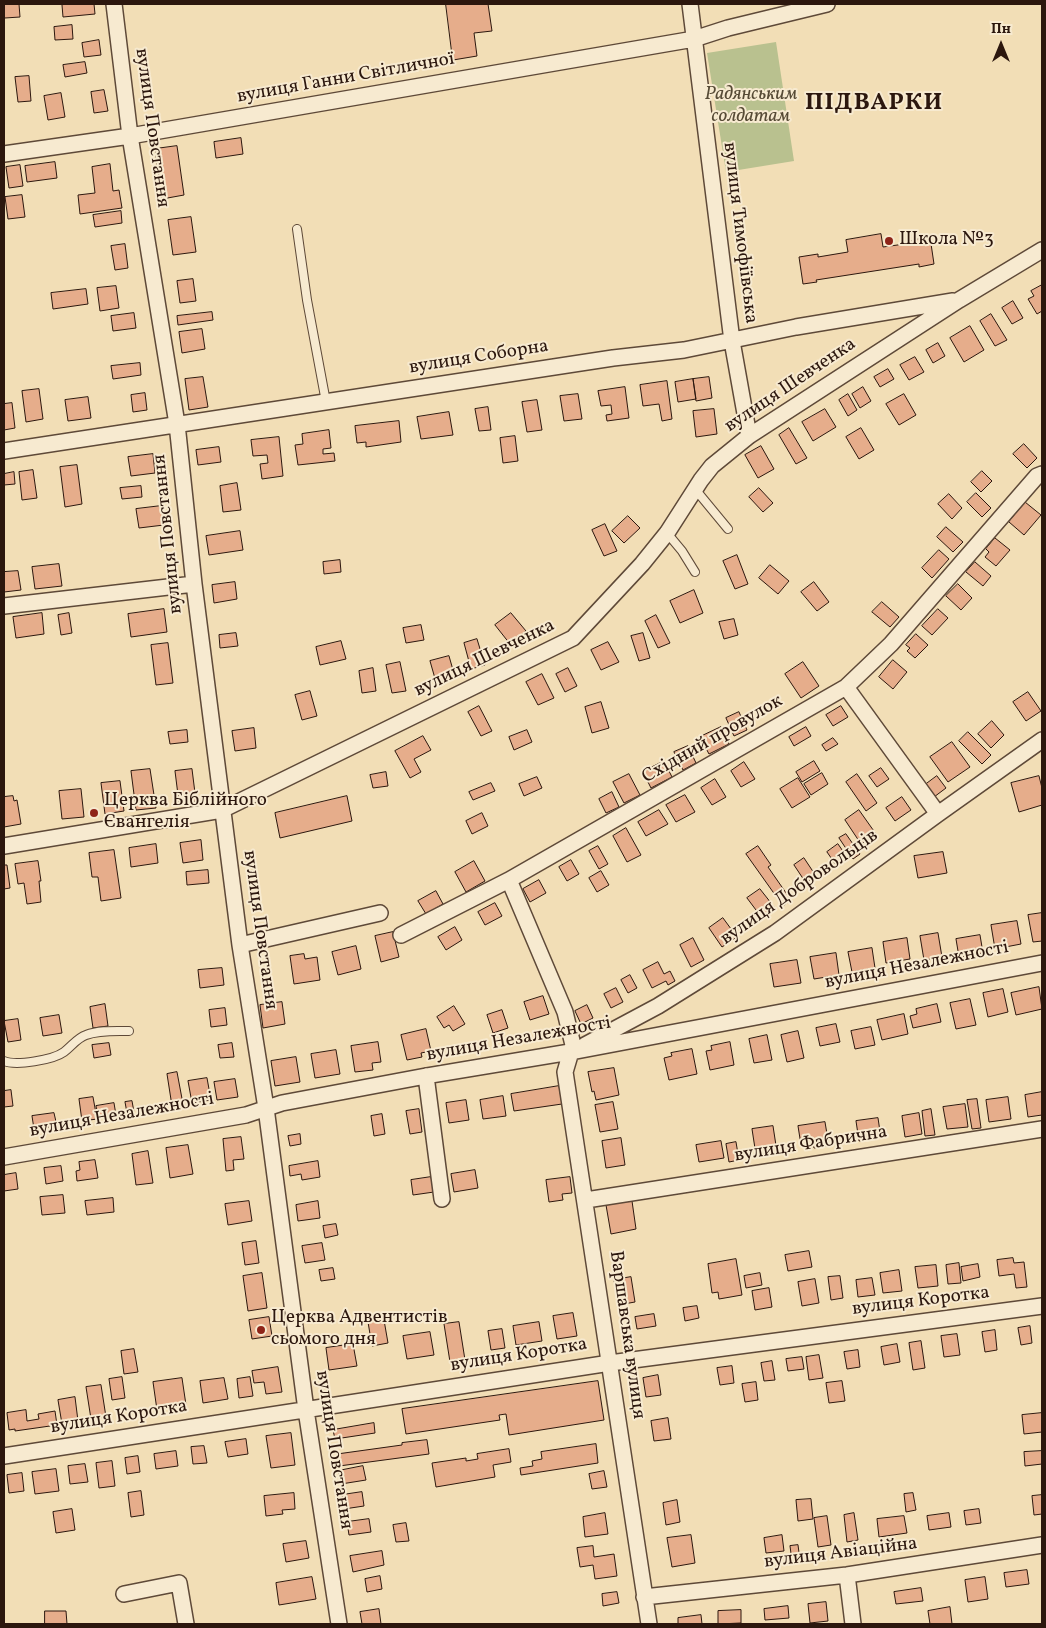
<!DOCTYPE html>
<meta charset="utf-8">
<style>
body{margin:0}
#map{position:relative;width:1046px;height:1628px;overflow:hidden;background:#f2deb6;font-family:Vollkorn,serif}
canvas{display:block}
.frame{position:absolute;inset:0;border:5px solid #2c170e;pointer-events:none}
.north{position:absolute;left:976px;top:20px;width:50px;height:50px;-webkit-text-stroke:4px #f7ead0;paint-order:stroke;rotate:0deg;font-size:14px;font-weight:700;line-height:20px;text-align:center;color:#2c170e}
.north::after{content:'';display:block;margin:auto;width:18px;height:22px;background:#2c170e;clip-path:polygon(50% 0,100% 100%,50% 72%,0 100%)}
</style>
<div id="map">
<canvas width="1046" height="1628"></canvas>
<div class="frame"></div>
<div class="north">Пн</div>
</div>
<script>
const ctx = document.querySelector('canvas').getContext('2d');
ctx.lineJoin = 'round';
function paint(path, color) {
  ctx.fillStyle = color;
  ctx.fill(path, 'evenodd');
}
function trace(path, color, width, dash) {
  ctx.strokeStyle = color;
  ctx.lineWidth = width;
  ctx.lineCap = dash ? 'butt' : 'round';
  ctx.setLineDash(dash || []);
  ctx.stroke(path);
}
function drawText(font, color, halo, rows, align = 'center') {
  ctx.font = font + ' Vollkorn,serif';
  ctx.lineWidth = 4;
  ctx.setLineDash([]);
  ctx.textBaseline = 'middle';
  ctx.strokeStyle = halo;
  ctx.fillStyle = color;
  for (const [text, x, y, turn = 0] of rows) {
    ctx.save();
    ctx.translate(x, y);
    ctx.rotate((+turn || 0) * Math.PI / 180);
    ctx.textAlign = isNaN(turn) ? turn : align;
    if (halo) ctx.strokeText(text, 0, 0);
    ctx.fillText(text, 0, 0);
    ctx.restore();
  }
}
const green = new Path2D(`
 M776,42L794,161L726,172L707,53Z`);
const building = new Path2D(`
 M4,4H19L20,17L5,18Z
 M76,4H94L95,14L63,17L62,5Z
 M446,4H488L492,31L474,33L477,56L453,60Z
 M72,25L73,39L55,40L54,27Z
 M99,40L101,55L84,57L82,43Z
 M85,62L87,73L65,77L63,65Z
 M29,76L31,101L18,102L15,77Z
 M104,90L108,111L94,113L91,92Z
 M61,93L65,117L48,120L44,96Z
 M241,138L243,154L216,158L214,142Z
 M177,146L184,195L162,199L155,149Z
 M55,162L57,178L27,182L25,166Z
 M110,164L113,191L119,190L122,208L80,214L78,195L95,193L92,167Z
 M20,165L23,186L9,188L6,167Z
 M22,195L25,217L8,219L5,197Z
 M121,211L122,223L95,227L93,215Z
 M191,217L196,252L173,255L168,220Z
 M881,234L883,247L912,243V240L930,237L934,264L919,267V264L816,280L817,282L803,284L799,257L818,254V257L848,252L846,240Z
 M125,244L128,268L115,270L111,246Z
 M193,279L196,301L180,303L177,281Z
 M1042,285V311L1037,314L1028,299L1034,296L1031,291Z
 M116,286L119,308L100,311L97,288Z
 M86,289L88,304L53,309L51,293Z
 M1013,301L1023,318L1012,324L1002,308Z
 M212,312L213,320L178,325L177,316Z
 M134,313L136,328L113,331L111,316Z
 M991,314L1007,340L995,346L980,321Z
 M970,326L984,350L964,362L950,338Z
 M202,329L205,349L182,353L179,332Z
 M938,343L945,356L933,363L926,350Z
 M915,357L924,372L909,380L900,365Z
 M140,363L141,375L113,379L111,366Z
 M888,369L894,379L880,387L874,377Z
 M203,377L208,407L189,410L185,379Z
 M709,377L712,398L696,401L693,379Z
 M693,379L696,399L678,402L675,382Z
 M667,381L672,419L662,421L659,404L643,406L640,385Z
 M625,387L629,418L607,421L606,415L612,414L611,405L601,406L598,391Z
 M863,387L871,401L860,408L852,394Z
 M39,389L43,419L26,422L22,391Z
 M145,393L147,410L133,412L131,395Z
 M578,394L582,419L564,421L560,396Z
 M848,394L857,410L848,416L839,400Z
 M904,394L916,415L899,425L886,404Z
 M88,397L91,418L68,421L65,400Z
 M537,400L542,430L527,432L522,402Z
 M12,403L15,428L4,430V404Z
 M488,407L491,430L479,431L475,409Z
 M714,409L717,434L696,437L693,411Z
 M825,409L836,427L813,441L802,422Z
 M449,412L453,435L421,439L417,417Z
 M399,421L401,442L366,447V442L357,443L355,426Z
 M789,428L807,458L796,464L779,435Z
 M861,428L874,450L859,459L846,437Z
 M329,430L331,448L323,449V454L334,453L335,461L298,465L295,445L303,444L302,434Z
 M515,436L518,461L503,463L500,438Z
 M279,437L283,476L262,479L260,464L268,463L267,455L253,456L251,440Z
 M1024,444L1037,458L1027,468L1013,454Z
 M761,446L774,469L758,478L745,455Z
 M219,447L221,462L198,465L196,450Z
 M153,454L155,473L131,476L128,457Z
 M77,465L82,504L65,507L60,467Z
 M33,470L37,498L22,500L19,472Z
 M982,471L992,481L981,492L971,482Z
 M14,472L15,484L4,485V474Z
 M237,483L241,510L223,512L220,486Z
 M141,486L142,497L122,499L120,488Z
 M759,488L773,503L763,512L749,497Z
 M976,493L991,508L982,517L967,502Z
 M949,494L962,508L952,519L938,504Z
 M1025,502L1041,515L1024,535L1009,522Z
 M161,506L164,525L139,528L136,509Z
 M628,516L640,528L624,543L612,531Z
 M605,524L617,551L604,556L592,530Z
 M946,527L963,542L953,552L937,537Z
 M240,531L243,550L209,555L206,536Z
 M995,538L1010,550L996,566L985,557L989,552L986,549Z
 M939,550L949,559L932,578L922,568Z
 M737,555L748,584L735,589L723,561Z
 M340,560L341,572L324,574L323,562Z
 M975,562L991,576L983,586L966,572Z
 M59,564L62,586L35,589L32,567Z
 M770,565L789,581L778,594L759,578Z
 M18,571L21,590L4,592V572Z
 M235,582L237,599L214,603L212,585Z
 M814,582L829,602L817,611L801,592Z
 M958,584L972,598L961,610L946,596Z
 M694,590L703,613L680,623L670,601Z
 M882,602L899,617L890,627L872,612Z
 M164,609L167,632L131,637L128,614Z
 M938,609L948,618L932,635L922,626Z
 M42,613L44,634L16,638L13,617Z
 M69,613L72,633L61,635L58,615Z
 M511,613L526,631L510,644L495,625Z
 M656,615L670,643L658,648L645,621Z
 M734,619L738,635L724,639L719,622Z
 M421,625L424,640L406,643L403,628Z
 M236,633L238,646L220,648L219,635Z
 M643,633L650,658L639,661L631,636Z
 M916,634L928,645L915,658L907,651L910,648L906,645Z
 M477,639L485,665L471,669L464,643Z
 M341,641L346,659L320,665L316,647Z
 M608,642L619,662L601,670L591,650Z
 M168,643L173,683L156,685L151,645Z
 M449,656L455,677L436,682L430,661Z
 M893,660L907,672L893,689L879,677Z
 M400,662L406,691L392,693L386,665Z
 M803,662L819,686L801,698L785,674Z
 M373,668L376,691L362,693L359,671Z
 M568,668L577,686L565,692L556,674Z
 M542,674L554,698L538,705L526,682Z
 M310,691L317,716L302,720L295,695Z
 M1028,692L1041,711L1026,721L1013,702Z
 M601,702L609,728L592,733L585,707Z
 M479,706L492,731L481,736L468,712Z
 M841,706L848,717L833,726L826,715Z
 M739,712L747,730L734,736L726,718Z
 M992,721L1004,735L991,748L978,734Z
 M721,727L729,744L709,754L700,737Z
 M806,727L811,736L794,746L789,737Z
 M254,728L256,748L235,751L232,731Z
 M187,730L188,742L170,744L168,732Z
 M527,730L532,742L514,750L509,737Z
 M968,732L991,755L982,764L959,741Z
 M423,736L431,750L414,759L421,772L410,778L395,751Z
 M833,738L838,744L826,751L822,745Z
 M952,742L970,767L948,782L930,757Z
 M688,746L696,763L683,770L674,752Z
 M664,761L672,777L651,788L643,772Z
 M814,761L820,771L802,782L796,772Z
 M744,762L755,779L741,787L731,771Z
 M881,768L889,779L877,787L869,776Z
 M150,769L156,808L136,810L131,771Z
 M192,769L196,801L179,803L175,771Z
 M386,772L388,786L373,788L370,775Z
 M822,773L828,784L811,795L804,784Z
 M629,774L640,795L624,803L613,782Z
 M857,774L877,803L866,811L846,782Z
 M937,776L946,788L934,797L925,785Z
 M1039,776L1042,788V805L1019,812L1011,783Z
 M537,777L542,788L524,796L519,784Z
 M798,778L810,797L792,808L780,789Z
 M715,779L726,797L712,805L701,788Z
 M120,781L124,811L105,814L101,783Z
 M491,783L495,791L473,800L469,792Z
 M81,789L84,817L62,819L59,791Z
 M612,792L619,807L606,813L599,799Z
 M685,795L695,812L676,822L666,805Z
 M13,796L14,801L17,800L21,824L4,827V797Z
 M347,796L352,821L280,838L275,813Z
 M902,797L911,810L895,821L886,808Z
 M659,810L668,824L646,836L638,822Z
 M859,810L876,834L861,844L845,820Z
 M482,813L488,826L472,834L466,821Z
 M626,828L641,855L627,862L613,836Z
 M846,834L860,854L853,859L839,838Z
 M201,840L203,860L183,863L180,843Z
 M156,844L158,863L131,867L129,848Z
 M838,844L847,857L836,865L827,852Z
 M598,846L608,864L599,869L589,851Z
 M758,846L771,865L768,867L791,900L783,906L746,854Z
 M114,850L121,898L101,901L98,877H92L89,853Z
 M943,852L947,873L918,878L914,856Z
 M804,858L816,876L806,883L794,865Z
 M571,860L579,874L567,881L559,867Z
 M38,861L41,881H39L41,902L27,904L24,883L18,884L15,864Z
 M474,861L485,881L466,892L455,872Z
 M4,865H7L10,888L4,889Z
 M208,870L209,883L187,885L186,872Z
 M601,871L609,885L597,892L589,878Z
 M539,880L546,893L530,902L523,889Z
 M760,889L775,908L762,918L747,898Z
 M436,891L443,904L426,914L418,901Z
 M495,903L502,916L485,925L478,912Z
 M1042,913V941L1033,942L1028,915Z
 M723,918L737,937L722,947L709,928Z
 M1017,921L1021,944L995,949L991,925Z
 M455,927L462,940L446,950L438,937Z
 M393,932L399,957L381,962L375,936Z
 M938,933L942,957L924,960L920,936Z
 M980,935L983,953L959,957L956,939Z
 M693,938L704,960L691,967L680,945Z
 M907,938L910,959L886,963L883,942Z
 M356,946L361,969L338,975L332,952Z
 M872,948L875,968L852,972L848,952Z
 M836,953L839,975L814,979L810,957Z
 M304,954L305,959L317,957L320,980L294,984L290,956Z
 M797,960L801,983L774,987L770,964Z
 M658,962L664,974L670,971L675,981L668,985L666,981L652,988L643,970Z
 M222,968L224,985L200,988L198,970Z
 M630,975L637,988L628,993L621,980Z
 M1039,987L1042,1009L1016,1015L1011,993Z
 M616,988L623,1002L611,1008L604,994Z
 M1003,989L1008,1012L988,1017L983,993Z
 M543,996L549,1014L530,1020L524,1002Z
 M970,999L976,1025L956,1029L950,1003Z
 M282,1002L285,1024L263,1028L260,1005Z
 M105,1004L108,1026L93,1028L90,1007Z
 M937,1004L941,1022L913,1028L910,1016L917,1014L916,1009Z
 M587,1005L593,1018L581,1024L575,1011Z
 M454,1006L465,1024L453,1031L449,1025L444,1028L437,1017Z
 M225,1008L227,1025L211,1027L209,1010Z
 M502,1010L508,1028L493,1033L487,1015Z
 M904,1014L908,1034L882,1040L877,1020Z
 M59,1015L62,1033L43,1036L40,1018Z
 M18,1019L21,1040L8,1042L4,1021Z
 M836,1024L840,1042L820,1046L816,1028Z
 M871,1027L875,1045L855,1049L851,1031Z
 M426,1029L431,1051L421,1053L422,1057L407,1060L401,1035Z
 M798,1031L804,1058L787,1062L781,1035Z
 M767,1035L772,1060L754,1063L749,1039Z
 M378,1042L381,1062L372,1063L373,1070L355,1072L351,1046Z
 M730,1042L734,1065L710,1070L706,1051L712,1050L711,1046Z
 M109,1043L111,1055L94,1058L92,1045Z
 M232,1043L234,1057L220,1058L218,1045Z
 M692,1049L697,1074L669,1080L664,1058L672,1056L671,1053Z
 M336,1050L340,1074L315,1078L311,1054Z
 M296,1057L300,1082L275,1086L271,1061Z
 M614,1068L619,1095L596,1100L594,1091L592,1092L588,1072Z
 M177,1072L183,1104L172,1106L167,1074Z
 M207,1078L211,1100L192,1103L188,1081Z
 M235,1079L238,1097L217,1100L214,1082Z
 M559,1086L562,1104L514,1111L511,1094Z
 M11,1090L13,1106L4,1107V1091Z
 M1042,1092V1115L1028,1117L1025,1095Z
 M503,1096L506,1116L483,1119L480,1100Z
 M93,1097L97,1119L82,1121L79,1099Z
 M1008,1097L1011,1119L989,1122L986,1100Z
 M977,1099L981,1128L972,1129L967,1100Z
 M466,1100L469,1120L449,1123L446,1103Z
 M132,1101L134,1112L127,1113L125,1102Z
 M613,1102L618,1129L600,1132L595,1105Z
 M114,1103L116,1115L98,1118L96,1106Z
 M965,1104L968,1127L947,1129L943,1107Z
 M419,1109L422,1132L410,1134L406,1111Z
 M931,1109L935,1135L925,1136L922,1111Z
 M54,1113L57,1126L34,1129L32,1116Z
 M919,1113L922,1134L905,1137L902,1116Z
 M382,1114L385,1134L374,1136L371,1116Z
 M878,1118L881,1138L859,1141L856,1121Z
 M825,1122L829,1146L814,1148L813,1143L801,1145L798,1126Z
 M773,1126L777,1152L756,1155L752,1129Z
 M300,1134L301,1144L290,1146L288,1136Z
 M241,1137L244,1159L233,1160L234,1170L226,1171L223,1139Z
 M621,1138L625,1165L606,1168L602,1141Z
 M721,1141L724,1158L699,1162L696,1145Z
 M736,1142L739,1160L729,1162L726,1144Z
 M188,1145L193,1174L170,1178L166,1148Z
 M148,1151L153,1183L136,1185L132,1154Z
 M95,1160L98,1178L77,1181L76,1171L80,1170L79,1162Z
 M318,1161L320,1177L302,1180L301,1174L290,1176L289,1166Z
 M61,1166L63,1181L46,1184L44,1168Z
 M475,1170L478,1188L454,1192L451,1174Z
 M16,1173L18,1189L4,1191V1175Z
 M431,1177L434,1192L413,1195L411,1180Z
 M570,1177L572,1193L562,1194L563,1200L549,1202L546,1180Z
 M63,1195L65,1213L42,1215L40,1197Z
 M113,1198L114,1212L87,1215L85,1201Z
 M249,1201L252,1221L228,1225L225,1204Z
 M318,1201L320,1218L298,1221L296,1205Z
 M632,1201L636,1229L611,1234L606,1205Z
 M336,1224L338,1235L325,1238L323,1226Z
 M256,1241L259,1263L245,1265L242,1243Z
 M322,1243L325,1260L305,1263L302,1246Z
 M809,1251L812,1267L788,1271L785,1255Z
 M1013,1258L1014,1263L1024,1262L1027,1287L1016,1288L1014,1274L999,1276L997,1260Z
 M736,1259L742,1295L719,1299L718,1292L712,1293L708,1264Z
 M959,1263L961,1283L948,1284L946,1265Z
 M978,1264L980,1277L963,1281L961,1267Z
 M936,1265L938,1286L918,1288L915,1267Z
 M333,1268L335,1279L321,1281L319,1270Z
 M899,1270L902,1291L883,1293L880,1273Z
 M262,1273L267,1308L248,1311L243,1276Z
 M760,1273L762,1285L746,1288L744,1276Z
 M840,1276L843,1298L831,1300L828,1277Z
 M631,1277L635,1302L618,1305L614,1280Z
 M872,1278L875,1295L858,1297L856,1280Z
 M815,1279L819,1303L802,1306L798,1282Z
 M769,1288L772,1307L755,1310L752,1291Z
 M697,1306L699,1318L685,1321L683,1308Z
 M573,1313L577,1336L557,1339L553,1316Z
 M654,1314L656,1326L637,1329L635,1317Z
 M269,1317L272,1336L252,1339L249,1320Z
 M384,1320L388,1343L372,1346L368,1322Z
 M459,1322L465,1360L450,1362L444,1324Z
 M539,1322L542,1341L516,1345L513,1326Z
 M1030,1326L1032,1343L1021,1345L1018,1328Z
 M502,1329L505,1348L491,1350L488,1331Z
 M995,1330L997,1350L985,1352L982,1332Z
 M430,1332L434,1355L407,1359L403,1336Z
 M957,1334L960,1355L944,1357L941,1336Z
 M921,1341L925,1368L913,1370L909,1343Z
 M353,1344L357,1366L329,1370L326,1348Z
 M897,1344L900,1362L884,1365L881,1347Z
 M134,1349L138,1372L124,1374L121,1351Z
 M858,1350L860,1367L847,1369L844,1352Z
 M819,1355L823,1378L809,1380L806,1357Z
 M802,1357L804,1369L788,1371L786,1359Z
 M772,1361L775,1380L764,1381L761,1363Z
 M732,1366L734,1383L720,1385L717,1368Z
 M278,1367L282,1392L266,1394L264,1382L254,1383L252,1371Z
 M658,1375L661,1395L646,1397L643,1378Z
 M122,1377L125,1398L112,1400L109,1379Z
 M250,1377L253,1396L239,1398L237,1379Z
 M182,1378L186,1405L157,1410L153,1382Z
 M224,1378L228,1399L203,1403L200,1381Z
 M598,1381L604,1420L509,1435L506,1414L499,1415L500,1420L406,1434L402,1409Z
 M842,1381L845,1401L829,1403L826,1383Z
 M756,1382L758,1400L745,1402L742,1384Z
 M101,1385L106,1417L91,1419L86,1387Z
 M75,1397L78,1421L62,1424L58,1400Z
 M26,1410L27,1421L39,1419L38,1414L55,1411L57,1425L15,1431V1429L9,1430L7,1413Z
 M1042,1413V1432L1024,1434L1022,1415Z
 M668,1418L671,1439L654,1441L651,1421Z
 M374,1423L375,1433L335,1439L333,1430Z
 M291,1433L295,1465L271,1468L266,1436Z
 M246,1439L248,1454L228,1457L225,1442Z
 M427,1440L429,1454L339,1466L337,1454L402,1445V1443Z
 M596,1444L598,1463L521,1475L520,1468L533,1466L532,1461L542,1459L541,1452Z
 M204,1446L207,1463L193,1464L191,1447Z
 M509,1449L511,1462L493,1465L495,1477L436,1487L432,1463L466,1458V1461L478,1459L477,1454Z
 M176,1451L178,1466L156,1469L154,1454Z
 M1042,1451V1464L1025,1466L1024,1452Z
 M138,1456L140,1472L127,1474L125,1458Z
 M112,1461L115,1486L99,1488L96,1463Z
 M85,1464L88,1482L70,1484L68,1466Z
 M363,1466L366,1480L341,1484L338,1471Z
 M56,1469L59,1491L35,1494L32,1472Z
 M604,1471L607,1487L592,1489L589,1474Z
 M22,1473L24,1491L9,1493L7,1475Z
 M141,1491L144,1515L131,1517L128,1493Z
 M362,1492L364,1506L344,1509L342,1495Z
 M294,1493L295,1509L282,1510L283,1514L266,1516L264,1496Z
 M913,1493L916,1510L906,1512L904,1494Z
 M1042,1495V1514L1034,1515L1032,1496Z
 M811,1499L813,1519L798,1521L796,1500Z
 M677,1500L680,1522L666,1525L663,1503Z
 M72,1509L75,1530L56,1533L53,1512Z
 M979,1509L981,1523L966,1525L964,1511Z
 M605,1513L608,1534L585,1537L583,1517Z
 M854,1513L858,1540L847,1542L844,1515Z
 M949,1513L951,1527L929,1530L927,1516Z
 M827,1516L831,1545L818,1547L814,1518Z
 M904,1516L907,1533L879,1537L877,1519Z
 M369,1519L371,1532L349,1535L347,1522Z
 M406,1523L409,1541L396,1542L393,1525Z
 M691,1535L695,1563L672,1567L667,1538Z
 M782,1535L784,1551L766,1553L764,1538Z
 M306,1541L309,1558L286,1562L283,1544Z
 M798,1545L800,1560L792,1561L790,1546Z
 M593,1546L594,1557L614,1554L617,1576L595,1579L593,1565L580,1567L577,1548Z
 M382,1551L384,1565L353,1572L350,1556Z
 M1027,1570L1029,1584L1006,1587L1004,1573Z
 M380,1576L382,1589L367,1592L365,1579Z
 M312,1577L316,1599L279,1605L276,1583Z
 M985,1577L988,1599L968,1602L965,1580Z
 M921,1588L923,1601L896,1604L894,1592Z
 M617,1592L619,1603L603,1606L602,1594Z
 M826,1602L828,1621L810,1623L808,1604Z
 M788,1606L789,1618L765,1620L764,1609Z
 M950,1607L952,1624H930L928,1611Z
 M379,1609L381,1624H362L360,1612Z
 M741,1610V1623L718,1624V1611Z
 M45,1611H66L67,1624H45Z
 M701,1615L702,1624H678V1618Z`);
const service = new Path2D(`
 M297,229L307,300L326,402
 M695,489L728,529
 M667,533L682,551L695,572
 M4,1061C16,1066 53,1060 64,1052C72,1046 77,1038 86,1035C99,1030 115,1031 129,1031`);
const minor = new Path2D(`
 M114,4L130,136L177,424L194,584L240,945L266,1108L306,1410L339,1624
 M690,4L732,341L749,436
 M4,154L130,136L694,39L728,28L827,4
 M4,451L613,358L684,350L796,327L953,301
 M4,606L194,584
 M846,687L938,814
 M4,846L222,810L573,638L642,564L667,533L701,480L712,466L749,436L959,300L1042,250
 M401,935L509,880
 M240,945L380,913
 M585,1045L658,1006L775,933L938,814L1042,740
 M426,1076L442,1199
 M4,1157L246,1115L282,1103L426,1076L570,1052L1042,963
 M586,1200L1042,1129
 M4,1456L610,1363L1042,1306
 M847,1575L853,1624
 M124,1594L179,1583L186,1624
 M644,1597L847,1575L1042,1545
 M649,1624L565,1072L573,1045L565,1012L509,880L846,687L891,644L1037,476L1042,474`);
const markers = [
 [889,241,5,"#8f2418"],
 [94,813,5,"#8f2418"],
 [261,1330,5,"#8f2418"]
];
const streetNames = [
 ["вулиця Ганни Світличної",346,79,-10],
 ["вулиця Повстання",151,128,82],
 ["вулиця Тимофіївська",739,233,83],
 ["вулиця Соборна",479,358,-9],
 ["вулиця Шевченка",791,386,-34],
 ["вулиця Повстання",169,534,-96],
 ["вулиця Шевченка",485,659,-26],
 ["Східний провулок",713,740,-30],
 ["вулиця Добровольців",800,888,-35],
 ["вулиця Повстання",259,930,82],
 ["вулиця Незалежності",917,966,-11],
 ["вулиця Незалежності",519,1040,-10],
 ["вулиця Незалежності",122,1116,-10],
 ["вулиця Фабрична",811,1145,-9],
 ["вулиця Коротка",921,1302,-7],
 ["Варшавська вулиця",626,1335,82],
 ["вулиця Коротка",519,1356,-9],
 ["вулиця Коротка",119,1418,-9],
 ["вулиця Повстання",333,1450,81],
 ["вулиця Авіаційна",841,1554,-7]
];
const parkNames = [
 ["Радянським",751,96],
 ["солдатам",751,118]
];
const poiNames = [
 ["Школа №3",899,241],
 ["Церква Біблійного",104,802],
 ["Євангелія",104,824],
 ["Церква Адвентистів",271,1319],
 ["сьомого дня",271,1341]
];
const districtNames = [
 ["ПІДВАРКИ",874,105]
];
paint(green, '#b9c18f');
paint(building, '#e6ad8b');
trace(building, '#2c170e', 1);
trace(service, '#5e4938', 10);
trace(minor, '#5e4938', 18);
trace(service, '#f7ead0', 8);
trace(minor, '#f7ead0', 15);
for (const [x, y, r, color] of markers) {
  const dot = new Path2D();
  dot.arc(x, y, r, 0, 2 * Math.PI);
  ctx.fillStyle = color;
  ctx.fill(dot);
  trace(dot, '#f7ead0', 2);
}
drawText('19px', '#2c170e', '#f7ead0', streetNames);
drawText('italic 19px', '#564a35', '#f7ead0', parkNames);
drawText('19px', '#2c170e', '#f7ead0', poiNames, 'left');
ctx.letterSpacing = '1px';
drawText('bold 24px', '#2c170e', '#f7ead0', districtNames);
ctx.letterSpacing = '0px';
</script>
